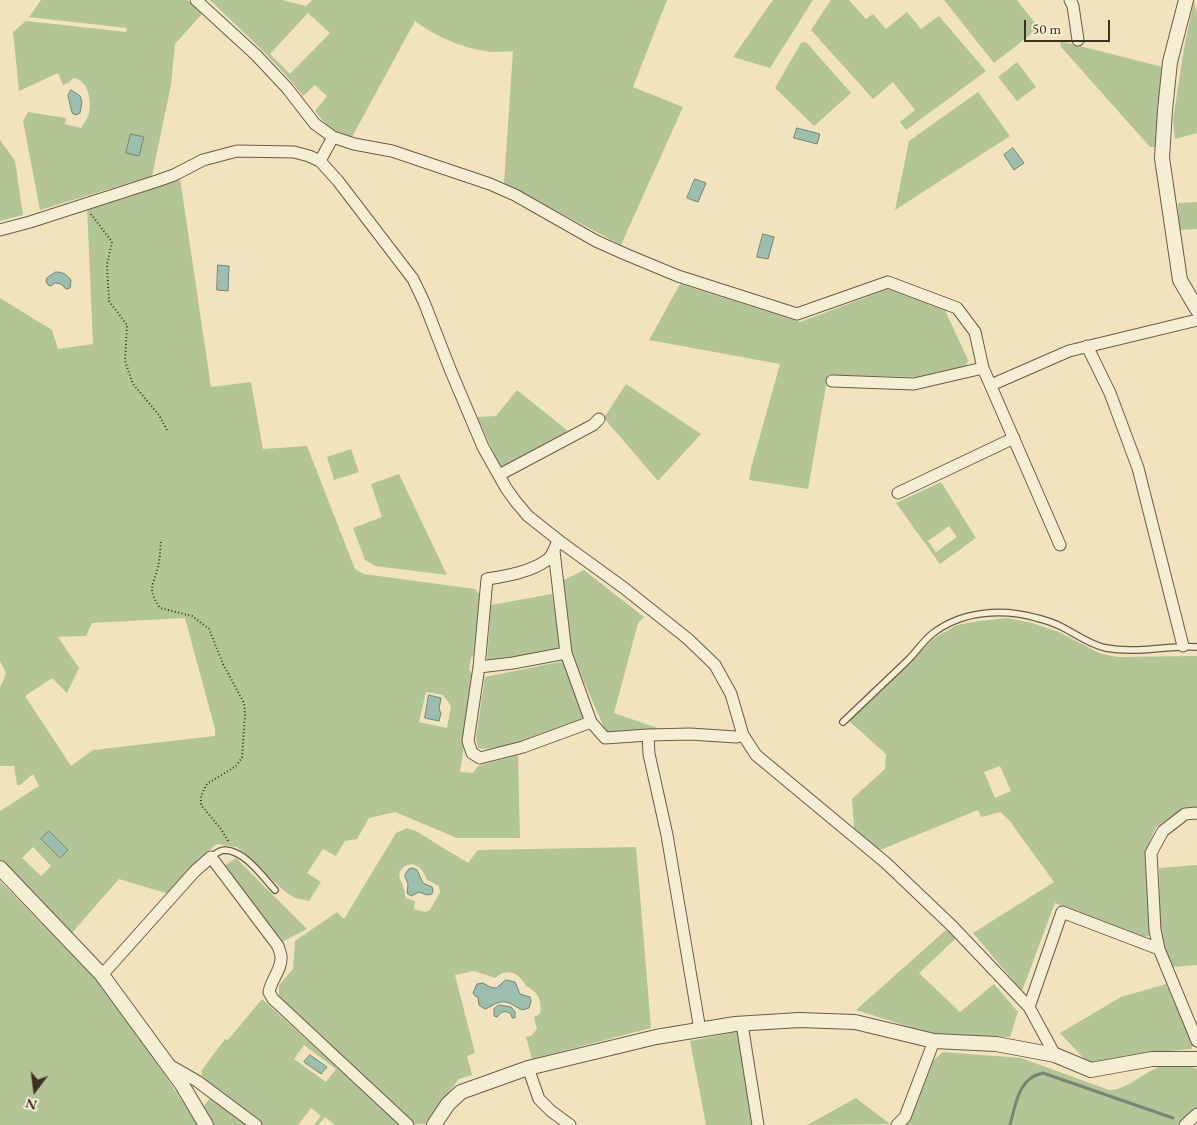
<!DOCTYPE html>
<style>
body{margin:0}
#map{position:relative;width:1197px;height:1125px;overflow:hidden;background:#f1e3be;font-family:"EB Garamond",serif}
canvas{display:block}
.north{position:absolute;left:10px;top:1065px;width:50px;height:50px;-webkit-text-stroke:4px #f6edd5;paint-order:stroke;rotate:195deg;font-size:14px;font-weight:700;line-height:20px;text-align:center;color:#3d2f21}
.north::after{content:'';display:block;margin:auto;width:18px;height:22px;background:#3d2f21;clip-path:polygon(50% 0,100% 100%,50% 72%,0 100%)}
.scale{position:absolute;left:1024px;top:20px;width:86px;height:22px;box-sizing:border-box;border:2px solid #3d2f21;border-top:0;padding-left:6px;font-size:15px;line-height:18px;white-space:nowrap;color:#3d2f21;-webkit-text-stroke:4px #f6edd5;paint-order:stroke}
</style>
<div id="map">
<canvas width="1197" height="1125"></canvas>
<div class="north">N</div>
<div class="scale">50 m</div>
</div>
<script>
const ctx = document.querySelector('canvas').getContext('2d');
ctx.lineJoin = 'round';
function paint(path, color) {
  ctx.fillStyle = color;
  ctx.fill(path, 'evenodd');
}
function trace(path, color, width, dash) {
  ctx.strokeStyle = color;
  ctx.lineWidth = width;
  ctx.lineCap = dash ? 'butt' : 'round';
  ctx.setLineDash(dash || []);
  ctx.stroke(path);
}
const green = new Path2D(`
 M41,0H187L202,14L175,44L171,85L152,176L40,210L23,121L28,112L66,118L65,124L81,128C84,123 87,119 89,114C92,100 88,80 73,78L70,82L63,85L58,73L19,91L13,32L26,21L126,32L127,28L29,17Z
 M210,0H282L306,6L312,0H667L633,87L683,107L621,245L504,183L513,51C504,51 494,53 485,51C460,47 435,36 415,21L352,137L329,128L315,111L327,96L315,85L303,96C276,61 242,31 210,0ZM308,13L330,33L290,74L270,54Z
 M773,0H813L770,68L733,57Z
 M831,0H849L866,19L873,14L886,29L907,12L921,29L939,16L986,71L906,130L900,122L915,110L893,82L873,99L811,30Z
 M944,0H1017L1039,28L994,63Z
 M1194,0L1197,13V133L1175,139L1173,120L1184,48Z
 M1060,41L1163,67L1157,109V147H1150L1061,47Z
 M806,42L851,93L814,126L775,88L801,43Z
 M1017,62L1036,87L1017,101L998,77Z
 M978,92L1010,136L895,210L909,141Z
 M0,140L15,161L23,215L0,221Z
 M180,178L211,387L251,382L263,449L307,446L355,569L364,574L475,589L480,595L475,654L471,658L469,669L474,678L460,772L473,773L478,766L518,755L520,838H457L395,812L369,818L357,839L345,841L336,856L323,849L307,873L321,882L309,901L295,898L284,891L237,847L217,844L198,860L169,894L119,879L71,934L0,859V811L39,786L33,774L20,785H17L14,766H0V688L6,673L0,661V298L52,330L58,349L93,344L87,207ZM185,618L215,729V736L93,750L71,766L25,696L52,678L67,693L79,668L58,637L86,636L92,623ZM426,692L443,695L451,706L447,728L419,722ZM33,847L51,866L41,876L22,858Z
 M1197,202V229L1179,230L1178,203Z
 M680,284L800,322L891,288L945,310L968,360L966,366L916,377L828,375L808,489L749,480L751,468L780,364L649,340Z
 M626,384L701,434L658,481L604,418Z
 M517,390L568,431L501,468L477,417L496,416Z
 M351,449L359,472L334,480L327,457Z
 M399,474L447,575L375,566L365,560L353,528L382,517L371,484Z
 M941,482L976,538L940,564L896,503ZM949,526L957,537L936,552L928,541Z
 M584,570L644,617L638,623L614,713L666,731L606,732L572,654L562,581Z
 M552,594L562,649L513,659H487L491,605Z
 M1007,618L1032,623L1059,632L1099,653L1117,657L1197,656V807H1186L1156,827L1145,853L1150,936L1140,937L1055,903L1022,991L973,933L1054,882L1009,820L1000,812L981,817L978,810L880,850L854,829L852,799L885,769L886,754L849,721L934,638L957,625L979,621ZM1000,766L1011,791L995,798L984,772Z
 M564,661L584,719C564,726 496,754 478,748L476,738L485,677Z
 M407,828L416,831L468,863L478,850L636,847L651,1028L532,1059L526,1037L531,1036L537,1029L534,1017L540,1014C542,1005 540,994 531,989C528,986 527,988 525,984C517,972 507,968 495,978L474,971L455,975L475,1053L467,1056L472,1075L459,1079L425,1124H415L279,997V985L293,969L295,941L337,912L344,919L396,833ZM412,864C422,867 423,871 427,880L439,886L440,892L430,910L425,912L414,909L415,901L406,898C404,894 405,890 403,886C401,880 398,878 400,871L405,866Z
 M236,858L307,929L280,943L224,866Z
 M1197,865V965L1171,967L1160,932L1159,868Z
 M0,881L95,977L127,1018L198,1125H0Z
 M946,930L956,938L919,973L960,1012L994,984L1018,1012L1010,1037L935,1035L856,1010Z
 M1166,984L1192,1041V1049L1145,1053L1089,1064L1060,1033L1121,997Z
 M262,999L400,1125H335L325,1117L318,1125H314L321,1116L311,1108L298,1125H261L203,1080L201,1071L225,1039L228,1040ZM304,1045L336,1069L326,1082L294,1059Z
 M737,1032L754,1125H706L690,1041Z
 M943,1052L1021,1058L1109,1090C1118,1090 1123,1087 1131,1083C1156,1068 1167,1058 1197,1069V1109L1181,1120L1178,1125H905L910,1120L933,1061Z
 M211,1097L247,1125H213L203,1107Z
 M856,1098L890,1124L807,1125Z`);
const water = new Path2D(`
 M71,90L80,96L82,102L80,113L76,115L73,114C70,109 70,102 68,96Z
 M797,128L820,134L817,144L794,138Z
 M131,134L144,137L139,156L126,153Z
 M1013,148L1024,163L1014,170L1004,155Z
 M695,179L706,183L698,202L687,198Z
 M763,234L774,237L768,259L757,257Z
 M218,265L229,266L228,291L217,290Z
 M56,272C63,272 66,274 71,280L70,288L66,289L61,284L55,283L51,286L48,285L46,281L47,278Z
 M429,695L441,698L439,709L441,713L439,721L425,718Z
 M49,831L68,850L60,858L41,839Z
 M413,868L417,870L423,883L432,887L433,890L432,894L427,895L419,892L411,896L407,893C407,890 408,888 408,885C407,877 401,878 409,869Z
 M506,980L515,982L520,994L530,997L531,1001L529,1008L522,1010C514,1006 507,999 497,1003C493,1005 490,1007 485,1009L479,1005L478,997L475,996L473,993L477,984L483,983L490,987L496,988Z
 M499,1005L511,1007L515,1012V1018H512L511,1014C505,1010 502,1011 497,1017L494,1016V1009Z
 M310,1055L327,1067L321,1074L304,1062Z`);
const stream = new Path2D(`
 M1010,1125C1016,1104 1018,1078 1043,1073L1173,1118`);
const path = new Path2D(`
 M91,214L112,242L107,265L109,301L127,325L125,361L133,384L159,415L167,430
 M161,542C160,550 160,559 158,567C153,586 147,589 160,608L192,616L209,629L223,664L244,703L245,715L242,758L236,766L207,784L201,796V805L221,829L228,841`);
const service = new Path2D(`
 M843,722C864,702 885,682 906,662C915,654 922,642 932,634C961,611 1002,608 1037,618C1045,620 1054,623 1062,627C1076,634 1090,645 1106,648C1136,654 1167,645 1197,647
 M211,857C215,854 220,850 225,850C245,851 262,876 275,890`);
const minor = new Path2D(`
 M196,0L256,55L287,88L315,124L333,137L354,144L392,151L490,184L515,195L596,241L625,254L678,276L797,314L888,282L957,308L975,332L983,368L1060,545
 M1070,0L1073,6L1078,40
 M320,161L333,137
 M0,230L30,222L157,181L174,175L203,160L237,151L294,152L309,156L320,161L338,181L413,279L424,302L450,369L483,447L506,488L516,502L528,516L562,543L624,588L688,639L715,665L731,694L743,735L756,755L886,863L952,926L1029,1007L1055,1055
 M1087,346L1110,393L1138,468L1183,646
 M832,381L914,384L983,368
 M991,385L1069,351L1197,320
 M499,475L593,425L599,419
 M898,493L1014,438
 M558,540C555,547 553,556 547,560C531,572 506,576 487,579L479,667L468,741L472,753L480,758L523,747L591,722
 M566,653L591,722L605,738L648,735
 M479,667L513,663L566,653L554,551
 M1197,813L1185,814L1163,831L1151,853L1155,930L1159,949L1197,1041
 M102,975L195,871L211,857L278,946C279,949 281,954 281,957C282,969 271,980 269,992L273,999L408,1125
 M1029,1007L1062,912L1159,949
 M742,1024L758,1125
 M700,1030L667,835L649,754L648,735L690,734L736,737L743,735
 M169,1065L197,1081L256,1125
 M528,1068L539,1099L551,1111L570,1125
 M897,1125L905,1117L934,1041
 M1185,1125L1197,1114`);
const tertiary = new Path2D(`
 M1186,0L1170,62L1165,110L1162,158L1180,280L1197,309
 M0,868L102,975L181,1083L206,1125
 M434,1125L448,1104L461,1092L528,1068L656,1037L735,1024L799,1020L855,1022L934,1041L996,1044L1055,1055L1091,1070L1152,1059H1197`);
paint(green, '#b3c597');
paint(water, '#9bbeae');
trace(water, '#758576', 1);
trace(stream, '#758576', 3);
trace(service, '#6a5c48', 8);
trace(minor, '#6a5c48', 13);
trace(tertiary, '#6a5c48', 16);
trace(path, '#3d2f21', 2, [1, 2.5]);
trace(service, '#f6edd5', 5.5);
trace(minor, '#f6edd5', 11);
trace(tertiary, '#f6edd5', 14);
</script>
